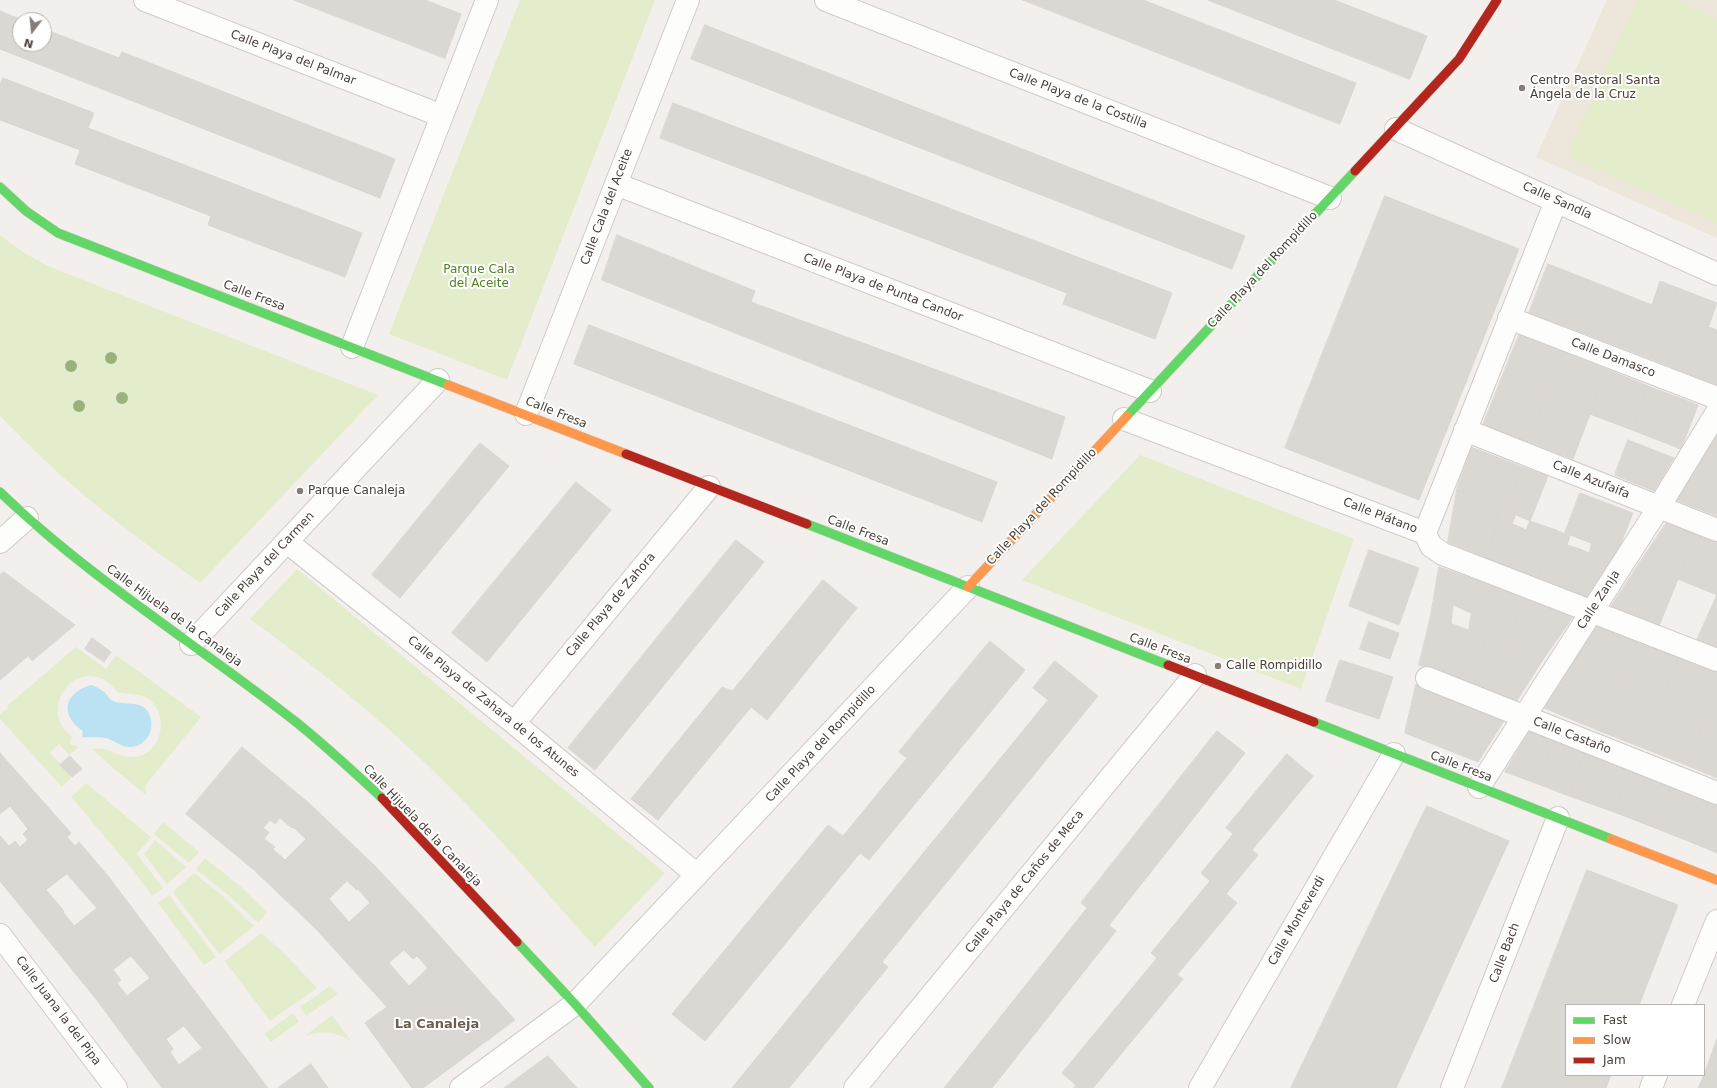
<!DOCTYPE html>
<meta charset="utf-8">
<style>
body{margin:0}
#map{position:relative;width:1717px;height:1088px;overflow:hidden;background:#f2efec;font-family:"DejaVu Sans",sans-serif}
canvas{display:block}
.legend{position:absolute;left:1565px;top:1004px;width:140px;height:72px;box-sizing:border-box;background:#fff;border:1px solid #b7b3af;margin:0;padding:5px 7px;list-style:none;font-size:12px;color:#4a4037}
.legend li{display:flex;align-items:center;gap:8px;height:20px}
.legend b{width:20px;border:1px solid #b7b3af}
.north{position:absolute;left:12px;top:12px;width:40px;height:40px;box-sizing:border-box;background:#fff;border:1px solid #b7b3af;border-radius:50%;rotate:196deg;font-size:11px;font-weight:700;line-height:16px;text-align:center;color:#4a4037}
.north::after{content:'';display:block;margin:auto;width:14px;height:18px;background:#857d76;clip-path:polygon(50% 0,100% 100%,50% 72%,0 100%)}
</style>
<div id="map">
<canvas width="1717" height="1088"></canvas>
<ul class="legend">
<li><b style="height:5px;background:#63d668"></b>Fast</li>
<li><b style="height:5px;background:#ff974d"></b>Slow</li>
<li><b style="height:5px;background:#b3261e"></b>Jam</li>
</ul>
<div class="north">N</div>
</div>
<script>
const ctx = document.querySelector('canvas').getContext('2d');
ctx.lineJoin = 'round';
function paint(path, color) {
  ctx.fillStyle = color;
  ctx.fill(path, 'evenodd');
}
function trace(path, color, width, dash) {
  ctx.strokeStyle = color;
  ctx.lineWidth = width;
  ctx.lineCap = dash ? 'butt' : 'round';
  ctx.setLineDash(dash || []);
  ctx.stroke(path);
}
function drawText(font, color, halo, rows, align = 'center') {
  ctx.font = font + ' "DejaVu Sans",sans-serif';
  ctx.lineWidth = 4;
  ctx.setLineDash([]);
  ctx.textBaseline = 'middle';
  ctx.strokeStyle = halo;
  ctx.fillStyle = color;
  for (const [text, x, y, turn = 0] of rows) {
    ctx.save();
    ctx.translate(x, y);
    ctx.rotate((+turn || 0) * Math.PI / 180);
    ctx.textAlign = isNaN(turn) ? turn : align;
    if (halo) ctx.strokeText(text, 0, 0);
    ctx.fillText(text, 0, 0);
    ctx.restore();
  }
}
const education = new Path2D(`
 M1607,0H1717V238L1536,157Z`);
const green = new Path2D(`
 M520,0H655L507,380L389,334Z
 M1637,0H1675L1717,19V223L1567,156Z
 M0,235C17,249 35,260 55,269L378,395L200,583C161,555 122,527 85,496C55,471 27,444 0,416Z
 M1140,455L1354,539L1301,689L1022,580Z
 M297,569L665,873L595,947C534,879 475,808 407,746C358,700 304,659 250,619Z
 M76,647L106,669L116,655L201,717L145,786L147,796L105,761L92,749C109,745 115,758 133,757C161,756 170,717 150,700C140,692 129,695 117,692C114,688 111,684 106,681C71,660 38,712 72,736L70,744L79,747L69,755L59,744L50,753L72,777L62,787L0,719V714L8,708L7,706Z
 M86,783L151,837L137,854L163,888L152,896L133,870L71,797Z
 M163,822L199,852L189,863L154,834Z
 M155,840L186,867L167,884L144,854Z
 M205,858L240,886L267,912L258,923L227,894L196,869Z
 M194,873L224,897L254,926L219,954L173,892Z
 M169,895L216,957L204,965L158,903Z
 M261,933L282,951L317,988L270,1021L225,961Z
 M330,986L338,994L306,1016L300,1007Z
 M293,1013L299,1022L271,1042L264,1034Z
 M332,1015L351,1041C336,1032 321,1030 305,1036Z`);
const water = new Path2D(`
 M91,685C96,687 101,689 105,693C108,696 109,699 113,701C127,707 146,697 151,720C152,725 151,731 149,735C145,742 139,746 132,747C122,748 117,742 109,739C100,736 91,738 82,737L83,731C59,715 64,693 91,685Z`);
const building = new Path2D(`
 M294,0H425L461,14L445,58Z
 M1023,0H1143L1356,83L1340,124Z
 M1208,0H1334L1427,36L1410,79Z
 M0,11L22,20H20V44H44V29L119,58L122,52L395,159L380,198L0,49Z
 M705,25L1245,236L1232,269L691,59Z
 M3,78L94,113L88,128L362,233L345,277L208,225L211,216L75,164L80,150L0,120V85Z
 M673,103L1172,293L1155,339L1063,304L1067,293L660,138Z
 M1385,196L1519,249L1419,500L1285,448Z
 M617,235L755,291L751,302L1065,417L1052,459L602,280Z
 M1548,264L1589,280L1570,328L1529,313Z
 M1589,280L1652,305L1660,281L1678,288L1651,359L1570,328Z
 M1678,288L1717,303L1691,375L1651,359Z
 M589,325L997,482L982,522L574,364Z
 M1709,327L1717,330V385L1691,375Z
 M1519,335L1563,352L1546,397L1501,380Z
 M1563,352L1606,369L1590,414L1546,397Z
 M1606,369L1648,386L1632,430L1590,414Z
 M1501,380L1546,397L1529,442L1483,425Z
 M1648,386L1698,405L1681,449L1632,430Z
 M1546,397L1590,414L1573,459L1529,442Z
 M1717,431V465L1700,458Z
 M1628,440L1674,458L1654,491L1615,475Z
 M480,443L509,466L400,598L372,575Z
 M1471,447L1523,467L1505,510L1457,490Z
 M1700,458L1717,465V516L1674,499Z
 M1523,467L1548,476L1530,521L1505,510Z
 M576,482L611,510L487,662L452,633Z
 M1457,490L1499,508L1489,559L1448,542Z
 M1580,493L1633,513L1617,553L1565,533Z
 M1499,508L1516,514L1512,524L1520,527L1506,566L1489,559Z
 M1530,521L1556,530L1538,579L1506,566L1520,527L1526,530Z
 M1667,522L1696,533L1678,579L1639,564Z
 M1556,530L1570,536L1567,545L1580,549L1564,589L1538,579Z
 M1696,533L1717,542V595L1678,579Z
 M736,540L764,562L595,770L568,748Z
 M1592,543L1617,553L1587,597L1564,589L1580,549L1589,553Z
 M1369,550L1419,568L1399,625L1349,606Z
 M1639,564L1678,579L1659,626L1610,608Z
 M1439,567L1477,580L1471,613L1453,605L1451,623L1431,616Z
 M4,572L75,625L32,661L28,656L0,680V575Z
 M823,580L857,608L767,720L751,707L658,820L631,799L722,687L732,691Z
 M1477,580L1525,599L1506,643L1469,630Z
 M1717,595V648L1697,640Z
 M1525,599L1573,617L1544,658L1506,643Z
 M1431,616L1487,637L1468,684L1419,665Z
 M1369,622L1399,633L1390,659L1360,649Z
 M1597,625L1638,640L1620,685L1570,666Z
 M1487,637L1544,658L1516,702L1468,684Z
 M92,638L111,652L104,662L85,649Z
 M1638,640L1679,657L1662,702L1620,685Z
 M990,641L1025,670L869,860L860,853L705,1041L672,1014L828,825L843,836L907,758L899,752Z
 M1679,657L1717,671V690L1705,720L1662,702Z
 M1340,660L1393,677L1379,719L1326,701Z
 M1055,661L1098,696L882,962L888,967L789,1088H732L1048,700L1033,688Z
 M1570,666L1620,685L1602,732L1544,708Z
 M1416,685L1505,719L1478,762L1405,733Z
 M1620,685L1662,702L1643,748L1602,732Z
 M1717,690V724L1705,720Z
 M1662,702L1705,720L1686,765L1643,748Z
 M1705,720L1717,724V778L1686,765Z
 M1217,731L1245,753L1109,925L1116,931L992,1088H944L1087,908L1081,903Z
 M1529,731L1553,740L1538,784L1505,772Z
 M1553,740L1585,753L1569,796L1538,784Z
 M242,747L310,804L375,866L419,913L515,1020L423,1088H412L365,1023L387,1007L316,929L254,870L186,814ZM280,818L292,828L293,827L306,839L285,860L273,849L275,847L264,839L269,832L263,828L270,820L275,824ZM347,881L357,890L358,889L370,903L349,922L329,899ZM404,950L413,959L417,956L428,968L409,986L389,963Z
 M0,753L71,833L67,837L75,846L79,842L108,876L268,1088H162L96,999L0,881V836L9,846L15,841L20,847L28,840L23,834L28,829L10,806L0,814ZM67,874L97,908L74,926L63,912L64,911L46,890ZM131,956L150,978L127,996L117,983L121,980L113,970ZM184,1026L202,1048L179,1065L170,1052L173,1049L166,1039Z
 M1585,753L1630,770L1614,812L1569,796Z
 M1287,754L1313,776L1252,850L1258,855L1226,894L1237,903L1177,975L1183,979L1093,1088H1074L1076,1085L1062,1073L1157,958L1151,953L1210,881L1201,873L1233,834L1226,828Z
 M70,756L82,769L72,777L60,765Z
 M1630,770L1671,786L1655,828L1614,812Z
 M1671,786L1709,801L1693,843L1655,828Z
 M1709,801L1717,804V853L1693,843Z
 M1427,806L1509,841L1396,1088H1291Z
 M1587,870L1678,905L1639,1005H1566V1075H1611L1606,1088H1502Z
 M1717,1039V1088H1698L1704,1075Z
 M548,1056L577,1088H504Z
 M311,1064L328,1088H278Z`);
const street = new Path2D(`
 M145,0L442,116
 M826,0L1330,198
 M1396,129L1717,274
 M616,184L1150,391
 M1509,318L1717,398
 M352,347L487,0
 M526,414L688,0
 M1124,419L1425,533L1431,546L1443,554L1717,660
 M1465,430L1717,530
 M1425,533L1556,201
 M0,542L27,518
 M287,542L514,723L697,875
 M191,644L438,380
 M1427,678L1717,793
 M514,723L709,487
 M1479,787L1659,507L1717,412
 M0,935L116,1088
 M1683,1005L1717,921
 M461,1088L575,1004L968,587
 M855,1088L1195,675
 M1200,1088L1394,754
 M1452,1088L1558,818
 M1651,1088L1656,1075`);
const fast = new Path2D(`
 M0,187L26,211L58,233L448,385
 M1127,416L1355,171
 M0,492C90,579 198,645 296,722C326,746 354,772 382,798
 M807,524L1168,665
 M1314,722L1611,839
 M517,942L575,1004L649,1088`);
const slow = new Path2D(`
 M448,385L626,454
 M968,587L1127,416
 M1611,839L1717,880`);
const jam = new Path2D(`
 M1355,171L1459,59L1497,0
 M626,454L807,524
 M1168,665L1314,722
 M382,798L517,942`);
const trees = [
 [111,358],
 [71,366],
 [122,398],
 [79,406]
];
const markers = [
 [1522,88,4,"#857d76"],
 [300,491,4,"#857d76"],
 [1218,666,4,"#857d76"]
];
const streetNames = [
 ["Calle Playa del Palmar",293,58,21],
 ["Calle Playa de la Costilla",1078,99,21],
 ["Calle Sandía",1557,201,24],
 ["Calle Cala del Aceite",607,207,-69],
 ["Calle Playa del Rompidillo",1263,270,-47],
 ["Calle Playa de Punta Candor",883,288,21],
 ["Calle Fresa",254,296,21],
 ["Calle Damasco",1613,358,21],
 ["Calle Fresa",556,413,22],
 ["Calle Azufaifa",1591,480,22],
 ["Calle Playa del Rompidillo",1042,507,-47],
 ["Calle Plátano",1380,516,21],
 ["Calle Fresa",858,531,21],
 ["Calle Playa del Carmen",265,565,-47],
 ["Calle Zanja",1599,600,-57],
 ["Calle Playa de Zahora",611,605,-50],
 ["Calle Hijuela de la Canaleja",174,616,36],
 ["Calle Fresa",1160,649,21],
 ["Calle Playa de Zahara de los Atunes",493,707,39],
 ["Calle Castaño",1572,736,21],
 ["Calle Playa del Rompidillo",821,744,-47],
 ["Calle Fresa",1461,767,21],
 ["Calle Hijuela de la Canaleja",422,826,46],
 ["Calle Playa de Caños de Meca",1025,882,-51],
 ["Calle Monteverdi",1297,921,-60],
 ["Calle Bach",1505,953,-69],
 ["Calle Juana la del Pipa",58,1011,53]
];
const poiNames = [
 ["Centro Pastoral Santa",1530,81],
 ["Ángela de la Cruz",1530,95],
 ["Parque Canaleja",308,491],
 ["Calle Rompidillo",1226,666]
];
const parkNames = [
 ["Parque Cala",479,270],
 ["del Aceite",479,284]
];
const neighbourhoodNames = [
 ["La Canaleja",437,1025]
];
paint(education, '#ede6db');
paint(green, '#e4edcb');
paint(water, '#bbe2f2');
paint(building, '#dbd7d3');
trace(building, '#dbd6d2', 1);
trace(street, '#cfccc8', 24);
trace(fast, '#d4cdc4', 10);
trace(slow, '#d4cdc4', 10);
trace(jam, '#d4cdc4', 10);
trace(street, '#fdfdfc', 22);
trace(fast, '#63d668', 9);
trace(slow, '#ff974d', 9);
trace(jam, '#b3261e', 9);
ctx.fillStyle = '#9bb27f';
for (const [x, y] of trees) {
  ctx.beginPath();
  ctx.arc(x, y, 6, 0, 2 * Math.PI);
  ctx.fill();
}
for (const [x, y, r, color] of markers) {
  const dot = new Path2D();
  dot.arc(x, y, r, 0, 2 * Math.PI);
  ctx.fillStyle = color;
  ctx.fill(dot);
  trace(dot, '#fff', 1.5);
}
drawText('12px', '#4a4037', '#fff', streetNames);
drawText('12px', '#4a4037', '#fff', poiNames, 'left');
drawText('12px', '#538026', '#fff', parkNames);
drawText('bold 13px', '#6d5d4d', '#fff', neighbourhoodNames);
</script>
